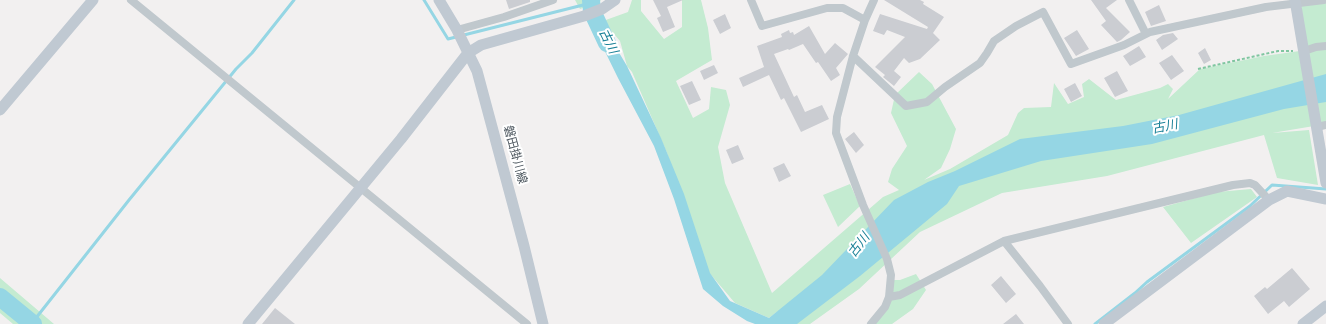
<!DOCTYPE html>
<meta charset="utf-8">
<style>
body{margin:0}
canvas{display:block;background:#f2f0f0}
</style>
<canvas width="1326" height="324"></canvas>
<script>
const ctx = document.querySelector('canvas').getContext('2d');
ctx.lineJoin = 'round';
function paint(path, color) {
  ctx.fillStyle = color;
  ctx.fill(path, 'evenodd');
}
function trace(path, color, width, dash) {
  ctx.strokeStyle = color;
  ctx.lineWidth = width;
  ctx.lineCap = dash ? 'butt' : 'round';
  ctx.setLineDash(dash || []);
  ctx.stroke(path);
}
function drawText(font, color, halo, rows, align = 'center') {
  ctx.font = font + ' Overpass,"Noto Sans JP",sans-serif';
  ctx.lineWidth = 4;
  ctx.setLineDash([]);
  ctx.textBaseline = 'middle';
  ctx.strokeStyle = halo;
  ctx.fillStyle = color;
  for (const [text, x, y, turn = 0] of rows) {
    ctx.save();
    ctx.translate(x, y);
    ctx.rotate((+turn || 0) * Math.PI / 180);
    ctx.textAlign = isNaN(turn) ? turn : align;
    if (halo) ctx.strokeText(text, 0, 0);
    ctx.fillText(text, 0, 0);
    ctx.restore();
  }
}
const green = new Path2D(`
 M575,0H601L598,3L580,9Z
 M632,0H641V11L664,39L682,27V0H701L708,28L712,60L676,81L693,118L709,109L711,87L726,90L730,105L718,147L725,183L772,293L883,197L899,190L888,182L892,169L907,146L891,113L895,95L919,72L932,84L956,129L950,149L941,168L924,180L950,169L1008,135L1018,113L1024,108L1051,107L1054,83L1068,104L1084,97L1082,84L1089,79L1116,100L1160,88L1168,84L1173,89L1168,99L1200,69L1264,56L1307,50L1301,3L1326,0V124L1272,133L1309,130L1318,185L1277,178L1264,135L1107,176L1002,193L920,232L859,289L810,324H766L778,311L769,318L735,303L706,269L667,153L632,72L627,66L620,41L603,21L628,12Z
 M850,184L860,206L838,227L823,195Z
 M1251,189L1257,197L1191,243L1163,207L1217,192Z
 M916,274L926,290L913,309L892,324H870L887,303L894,280H900Z
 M0,278L54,324H13L0,313Z`);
const water = new Path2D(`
 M600,21L627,66L661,138L684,194L710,273L730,301L769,318L822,275L894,200L928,182L955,171L1020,139L1123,126L1179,115L1326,74V102L1284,109L1152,144L1041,161L959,186L947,204L860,276L797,324H755L747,321L723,306L703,289L674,199L654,146L618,78L591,23Z`);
const stream = new Path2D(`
 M424,0L448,39L591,3
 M32,323L129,200L236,69L252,53L294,0
 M1095,324L1135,293L1147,282L1250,206L1272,185L1326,189`);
const river = new Path2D(`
 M591,0L592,11L607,43
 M0,297L33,324`);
const building = new Path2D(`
 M506,0H530V2L509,9Z
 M653,0H683L667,7L675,27L663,32L657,18L661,16Z
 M884,0H920L924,2L923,4L944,17L933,33L940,40L920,59L909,63L904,58L894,71L901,77L894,86L883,77L885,75L875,67L905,37L887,30L884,35L873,31L880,14L927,29L928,27Z
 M1091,0H1117L1106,8L1130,32L1121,40L1117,42L1101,25L1106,21Z
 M1159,5L1166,21L1151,26L1145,12Z
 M725,14L731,28L720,34L713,20Z
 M809,26L825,54L835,43L848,54L836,68L840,75L831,81L818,62L816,63L803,44L789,50L788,49L774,54L794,97L797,95L805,112L822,105L829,119L801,132L784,98L781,100L769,75L743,87L739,78L764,67L757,46L782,37L781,34L789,30L790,33L793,32L794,35Z
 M1077,30L1089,49L1076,56L1064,38Z
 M1173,33L1178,39L1162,50L1156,40L1163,35Z
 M1139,46L1146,57L1130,66L1123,56Z
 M1205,48L1211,60L1204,64L1198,53Z
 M1172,55L1184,71L1171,80L1159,63Z
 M714,65L718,73L704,80L700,71Z
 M1117,71L1128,91L1115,97L1104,78Z
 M692,81L701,100L689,105L680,86Z
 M1075,83L1082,96L1071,102L1064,89Z
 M854,132L864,145L856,153L845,139Z
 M738,145L744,159L732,164L726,150Z
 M784,163L791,176L779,182L773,168Z
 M1292,268L1310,289L1289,307L1284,301L1268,314L1254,296L1265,287L1267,289Z
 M1001,276L1016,294L1006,303L991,285Z
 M275,308L295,324H262Z
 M1016,314L1024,324H1003Z`);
const path = new Path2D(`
 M1198,69L1278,51H1293`);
const street = new Path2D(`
 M131,0L527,324
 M751,0L762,26L827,8H843L865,20
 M1129,0L1146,34
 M457,30L504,17L553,0
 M1304,51L1316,47L1326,46
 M853,56L906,106L927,102L945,87L980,63L987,53L994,41L1016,26L1043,12L1071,64L1124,45L1150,32L1266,7L1324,0
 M1317,127L1326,125
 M1004,241L1040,286L1068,324
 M889,297L900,295L1004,241L1233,185L1250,183L1255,185L1269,200
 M871,324L885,307L889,297L891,275L887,259L863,205L836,133L837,117L853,56L865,20L874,0`);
const secondary = new Path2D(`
 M439,0L457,30L477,71L524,246L543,324
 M1295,0L1326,183
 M0,110L93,0
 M248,324L401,139L468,53L481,45L584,16L602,9L615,0
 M1104,324L1269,200L1287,191L1326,199
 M1303,324L1326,306`);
const streetNames = [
 ["磐田掛川線",514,155,75]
];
const waterNames = [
 ["古川",607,42,64],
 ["古川",1165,128,-11],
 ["古川",860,246,-52]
];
paint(green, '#c4ebd1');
paint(water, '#95d6e4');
trace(stream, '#95d6e4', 3);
trace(river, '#95d6e4', 18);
paint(building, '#cbcdd2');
trace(path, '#7fc6a0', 2, [3, 2]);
trace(street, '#c0c8cd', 8);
trace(secondary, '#c0c9d2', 11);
drawText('12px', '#4a545c', '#fff', streetNames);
drawText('italic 13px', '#1a8197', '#fff', waterNames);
</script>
